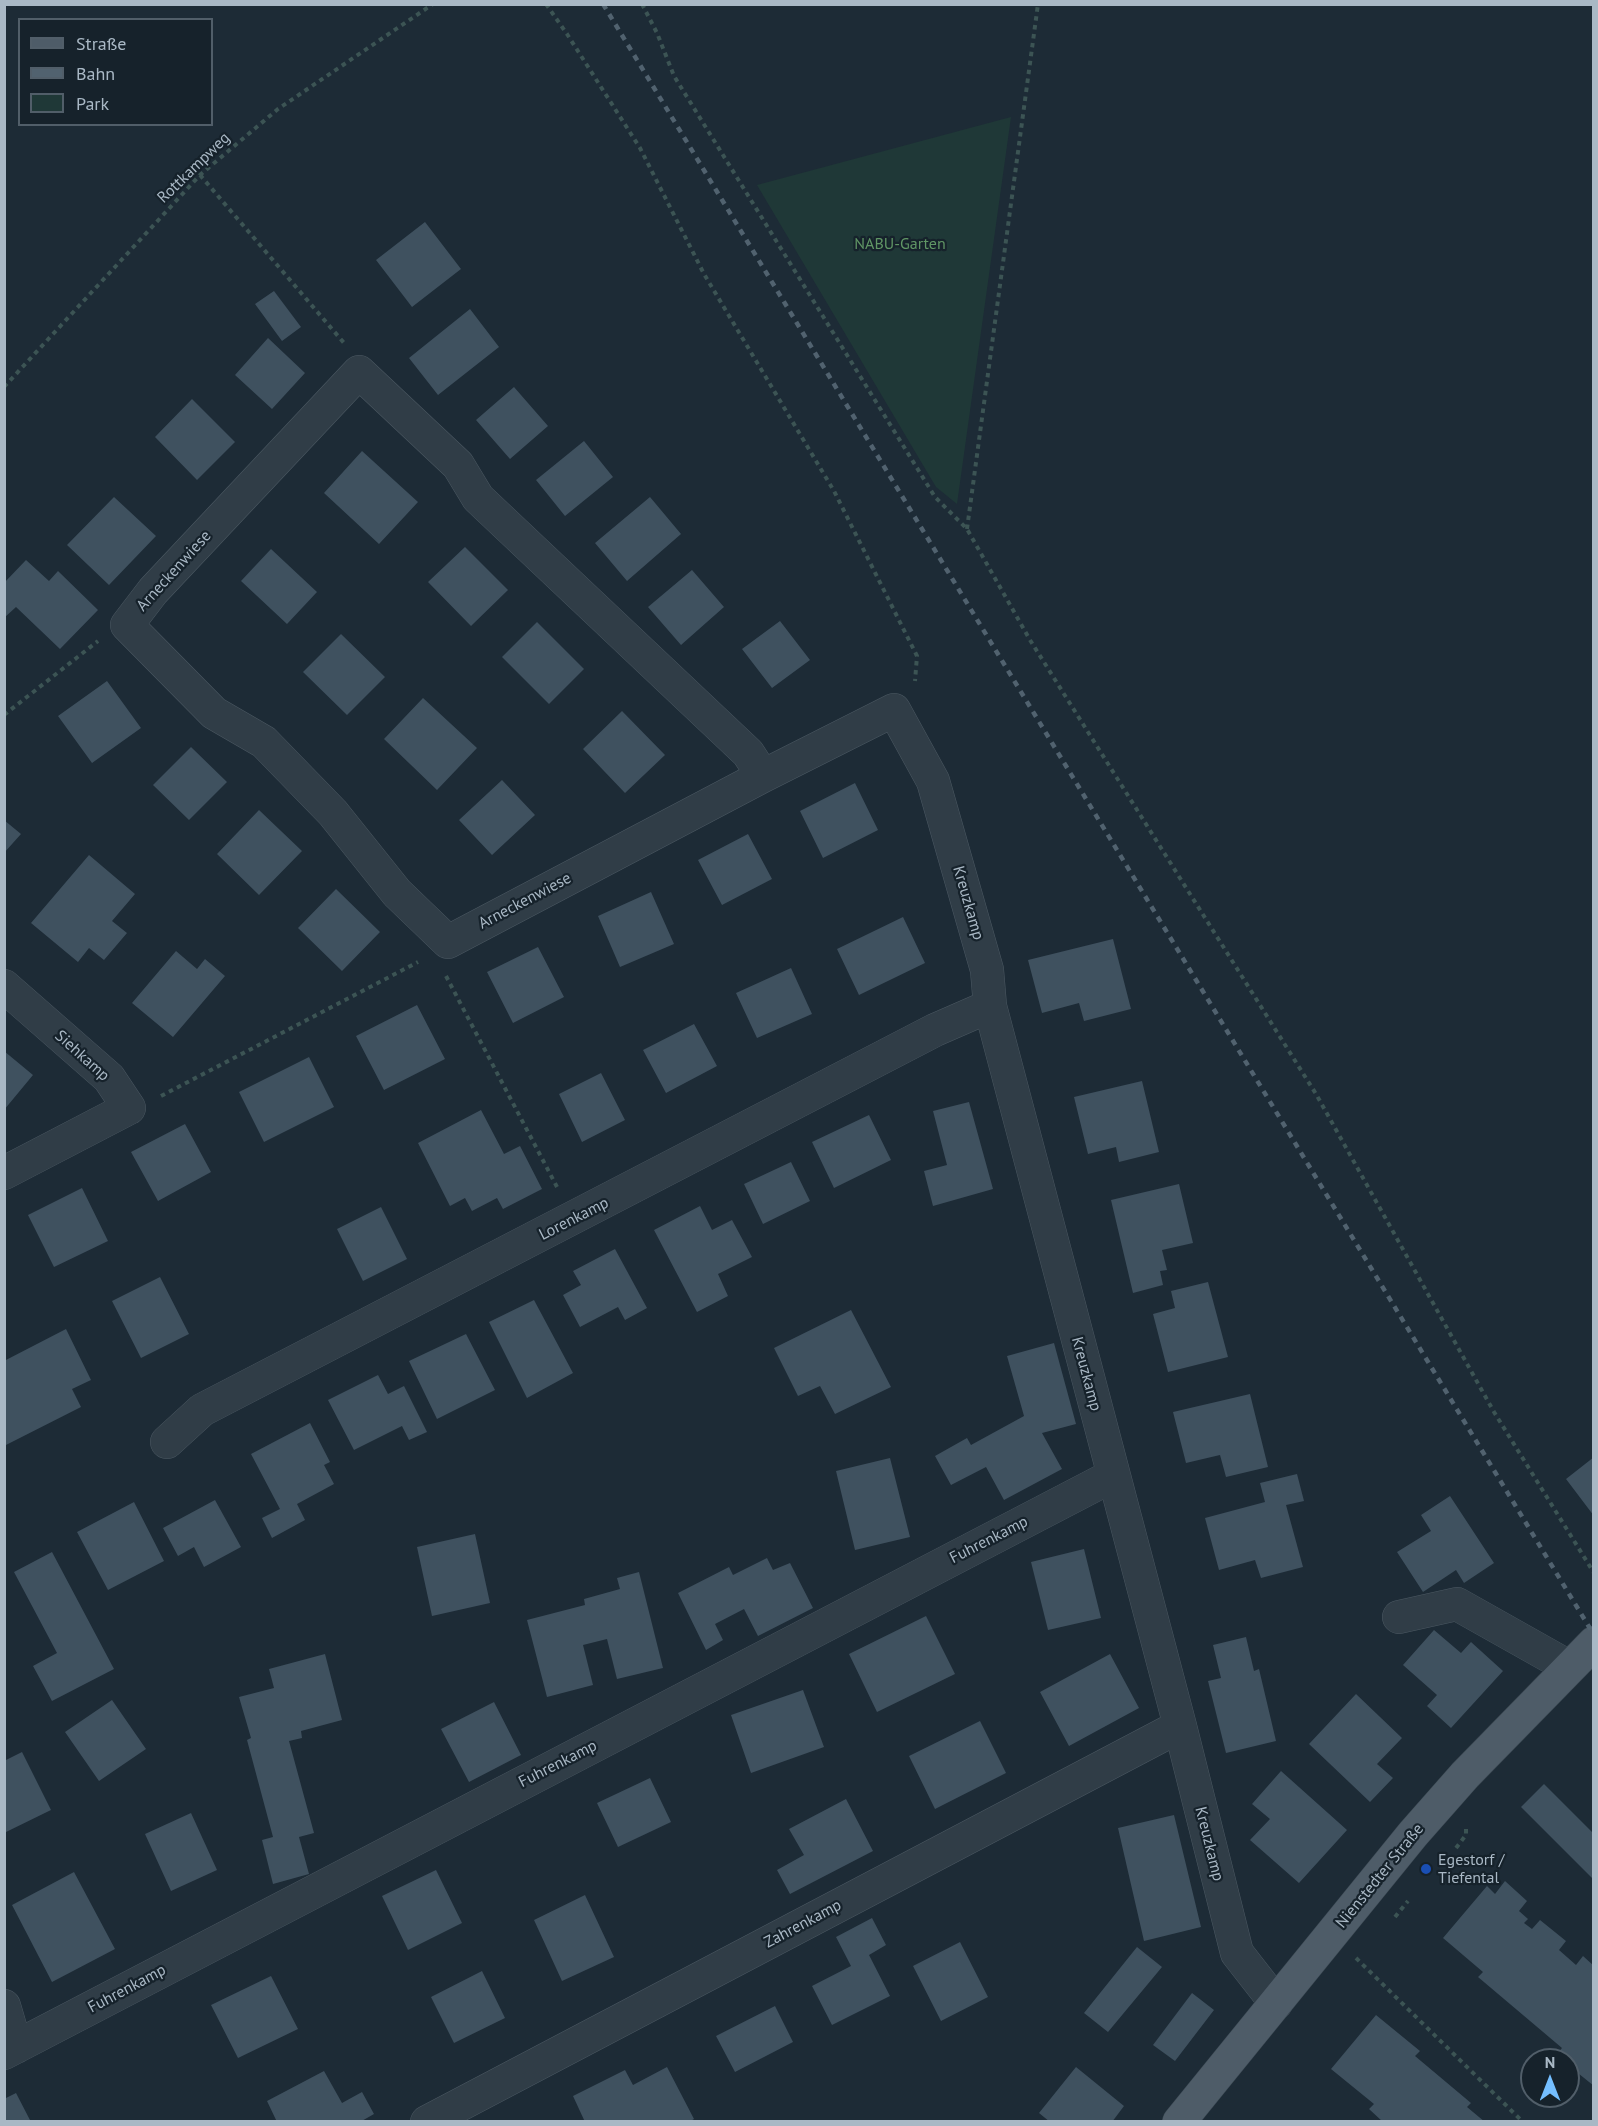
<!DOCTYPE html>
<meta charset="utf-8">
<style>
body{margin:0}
#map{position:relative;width:1598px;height:2126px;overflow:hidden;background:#1d2b36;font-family:"PT Sans",sans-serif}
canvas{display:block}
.frame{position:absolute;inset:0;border:6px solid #a9b8c5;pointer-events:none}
.legend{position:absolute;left:18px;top:18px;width:195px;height:108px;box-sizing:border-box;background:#16222b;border:2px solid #515e69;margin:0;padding:8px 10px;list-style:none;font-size:18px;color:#a9b8c5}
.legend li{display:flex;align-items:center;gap:12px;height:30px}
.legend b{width:30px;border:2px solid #515e69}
.north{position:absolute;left:1520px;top:2048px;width:60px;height:60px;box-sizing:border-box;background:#16222b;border:2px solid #515e69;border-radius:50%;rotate:0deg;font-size:16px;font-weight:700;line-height:24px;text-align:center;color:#a9b8c5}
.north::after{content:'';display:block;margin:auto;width:21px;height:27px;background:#74beff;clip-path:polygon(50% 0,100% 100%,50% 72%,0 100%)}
</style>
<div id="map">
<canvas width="1598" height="2126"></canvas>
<div class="frame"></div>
<ul class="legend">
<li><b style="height:8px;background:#4e5c68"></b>Straße</li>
<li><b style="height:8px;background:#51626f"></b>Bahn</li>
<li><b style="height:16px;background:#1f3837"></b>Park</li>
</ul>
<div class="north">N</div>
</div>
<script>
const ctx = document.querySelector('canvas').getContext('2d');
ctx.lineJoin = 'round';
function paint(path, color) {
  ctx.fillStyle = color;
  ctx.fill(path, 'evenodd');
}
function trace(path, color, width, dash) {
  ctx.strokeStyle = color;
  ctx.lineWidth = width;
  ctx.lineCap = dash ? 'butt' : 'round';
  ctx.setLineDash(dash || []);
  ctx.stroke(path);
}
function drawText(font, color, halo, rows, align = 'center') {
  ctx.font = font + ' "PT Sans",sans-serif';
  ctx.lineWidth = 4.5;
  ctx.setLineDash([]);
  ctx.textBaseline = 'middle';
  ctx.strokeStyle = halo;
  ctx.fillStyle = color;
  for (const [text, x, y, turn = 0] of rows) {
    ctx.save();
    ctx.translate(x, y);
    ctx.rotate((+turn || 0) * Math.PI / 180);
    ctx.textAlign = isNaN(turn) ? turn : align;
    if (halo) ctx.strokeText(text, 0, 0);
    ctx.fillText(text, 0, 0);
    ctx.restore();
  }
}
const green = new Path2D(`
 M1011,117L957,504L936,487L757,185Z`);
const building = new Path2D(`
 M425,222L461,269L412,307L376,260Z
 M274,291L301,327L282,341L255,304Z
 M470,309L499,347L438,395L409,358Z
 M268,338L305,373L272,409L235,375Z
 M514,387L548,426L510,459L476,420Z
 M192,399L235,442L197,480L155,437Z
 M584,441L613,477L565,516L536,480Z
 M362,451L418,502L379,544L324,493Z
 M114,497L156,536L109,585L67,545Z
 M650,497L681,534L627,581L595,543Z
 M465,547L508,590L471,626L428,582Z
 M271,549L317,592L287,624L241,581Z
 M26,560L49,581L58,571L98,610L60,649L16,607L4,618V583Z
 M692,570L724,607L681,645L648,607Z
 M780,621L810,660L772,688L742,649Z
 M537,622L584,669L549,704L502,657Z
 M341,634L385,677L347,715L303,672Z
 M107,681L141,728L92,763L58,716Z
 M423,698L477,748L437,790L384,739Z
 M622,711L665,755L625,793L583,749Z
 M191,747L227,782L189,820L153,785Z
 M502,780L535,815L492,855L459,820Z
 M855,783L878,830L823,858L800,811Z
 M259,810L302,851L259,895L217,854Z
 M4,820L21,834L4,853Z
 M748,834L772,879L722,905L698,860Z
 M89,855L135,894L112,921L127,933L104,960L89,948L78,962L31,923Z
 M336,889L380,932L342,971L298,928Z
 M651,892L674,944L620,967L598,916Z
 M903,917L925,963L859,995L837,949Z
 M1113,939L1131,1009L1084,1021L1079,1003L1042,1013L1028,960Z
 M538,947L564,997L513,1023L487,972Z
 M176,951L197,969L205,959L225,976L173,1037L132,1003Z
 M791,968L812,1014L757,1038L736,993Z
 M417,1005L445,1059L384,1090L356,1036Z
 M694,1024L717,1066L666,1093L643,1050Z
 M4,1051L33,1075L4,1110Z
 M309,1057L334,1107L264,1142L239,1092Z
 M601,1073L625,1120L582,1142L559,1094Z
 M1142,1081L1159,1152L1119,1162L1116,1147L1088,1154L1074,1097Z
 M969,1102L993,1189L933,1206L924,1171L947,1165L933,1111Z
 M481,1110L504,1154L520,1146L542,1189L503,1209L497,1198L472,1211L465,1198L450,1206L418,1143Z
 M869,1115L891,1160L834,1188L812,1142Z
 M185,1124L211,1172L158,1201L131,1152Z
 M791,1162L810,1201L763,1224L744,1184Z
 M1179,1184L1193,1243L1162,1250L1167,1270L1160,1271L1163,1285L1133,1293L1111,1200Z
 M82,1188L108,1241L54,1267L28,1215Z
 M700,1206L712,1230L732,1220L752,1257L718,1274L728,1296L697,1312L654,1230Z
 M381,1207L407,1259L363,1281L337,1229Z
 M615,1249L647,1308L625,1320L618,1307L580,1327L563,1295L581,1285L573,1271Z
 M160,1277L189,1334L141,1358L112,1301Z
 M1208,1282L1228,1357L1168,1372L1153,1314L1175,1308L1171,1291Z
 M534,1300L573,1373L527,1398L489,1322Z
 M851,1310L891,1387L835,1414L820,1386L798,1396L774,1348Z
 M66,1329L91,1380L72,1389L81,1407L4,1446V1361Z
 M466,1334L495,1390L437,1419L409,1361Z
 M1054,1343L1076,1424L1042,1433L1062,1469L1004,1500L986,1467L951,1485L935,1456L967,1438L971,1445L1024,1416L1007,1356Z
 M378,1375L388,1394L404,1386L427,1432L409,1440L402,1426L354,1450L328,1400Z
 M1250,1394L1268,1467L1226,1477L1220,1455L1186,1463L1173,1412Z
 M310,1423L330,1462L324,1465L334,1484L297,1504L305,1520L272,1538L262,1518L280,1509L251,1454Z
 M1594,1457V1516L1566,1479Z
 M890,1458L910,1537L855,1550L836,1471Z
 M1297,1474L1304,1501L1286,1505L1303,1567L1261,1578L1255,1560L1219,1570L1205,1518L1265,1502L1260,1483Z
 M1450,1496L1494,1563L1464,1583L1456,1570L1423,1592L1397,1552L1431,1531L1421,1515Z
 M215,1500L241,1547L204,1567L194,1547L178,1556L163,1528Z
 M134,1502L164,1561L108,1590L77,1532Z
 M475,1534L490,1603L432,1616L417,1547Z
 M1084,1549L1101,1618L1048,1630L1031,1562Z
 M52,1552L114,1669L52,1701L33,1666L57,1653L14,1572Z
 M767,1558L773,1570L790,1563L813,1608L758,1636L744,1609L715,1624L723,1640L706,1650L678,1593L729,1567L733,1575Z
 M639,1572L663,1668L617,1679L607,1639L583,1645L593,1685L547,1697L527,1620L585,1605L584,1599L620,1589L617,1578Z
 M926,1616L955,1674L877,1712L849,1654Z
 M1434,1630L1461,1653L1471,1642L1503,1671L1451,1728L1427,1706L1437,1695L1403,1665Z
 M1246,1637L1254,1671L1259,1669L1276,1741L1226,1753L1208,1681L1221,1678L1213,1645Z
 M325,1654L342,1720L301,1731L302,1738L289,1741L314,1833L299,1837L309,1874L273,1884L262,1840L273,1837L247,1740L251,1738L239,1697L274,1688L269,1669Z
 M1110,1654L1139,1708L1069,1746L1040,1692Z
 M803,1690L824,1747L751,1773L731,1715Z
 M1356,1694L1402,1738L1377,1764L1393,1778L1370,1802L1309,1744Z
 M112,1700L146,1749L99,1781L65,1732Z
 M494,1702L521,1755L469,1782L441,1729Z
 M980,1721L1006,1773L935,1809L909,1756Z
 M22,1752L51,1810L4,1833V1761Z
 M1281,1771L1347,1830L1299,1883L1250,1840L1270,1819L1252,1804Z
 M650,1778L671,1822L618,1847L597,1803Z
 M1544,1784L1594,1834V1880L1521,1807Z
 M846,1799L873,1851L790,1894L777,1870L804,1855L789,1829Z
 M191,1813L217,1870L171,1891L145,1834Z
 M1174,1815L1201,1927L1144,1941L1118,1828Z
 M436,1870L462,1923L408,1950L382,1896Z
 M74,1872L115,1949L52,1982L12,1905Z
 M1505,1881L1527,1901L1519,1911L1528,1919L1524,1923L1532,1929L1540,1920L1566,1941L1559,1950L1576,1965L1583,1956L1594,1966V2086L1568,2065V2060H1562L1556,2055L1562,2048L1478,1977L1483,1972L1443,1938L1487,1886L1495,1894Z
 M585,1895L614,1957L562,1981L534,1920Z
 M872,1918L886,1945L869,1955L890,1996L832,2025L812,1986L851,1966L836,1937Z
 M960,1942L988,1997L941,2021L913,1966Z
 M1137,1947L1162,1967L1108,2032L1084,2013Z
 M482,1971L505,2018L454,2043L431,1997Z
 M271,1976L298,2029L238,2058L211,2005Z
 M1192,1993L1214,2010L1175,2061L1153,2045Z
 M775,2006L793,2042L735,2072L716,2036Z
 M1376,2015L1420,2051L1415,2056L1471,2103L1467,2107L1485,2122H1383L1369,2109L1374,2104L1331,2069Z
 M667,2067L694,2119L689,2122H585L573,2096L625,2070L633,2085Z
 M1076,2067L1124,2106L1112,2122H1050L1039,2113Z
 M324,2071L342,2103L362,2092L374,2114L360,2122H277L267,2101Z
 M16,2093L31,2122H4V2099Z`);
const path = new Path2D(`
 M546,4L567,34L640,148L704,274L834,491L917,656L915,681
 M642,4L657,33L674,76L935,497L967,529L1030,640L1316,1094L1494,1412L1594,1573
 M200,175L344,343
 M4,387L200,175L278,109L433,4
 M967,529L1038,4
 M4,715L98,641
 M446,976L557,1187
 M161,1096L418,962
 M1456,1848L1466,1835V1828
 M1395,1917L1408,1901
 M1356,1958L1523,2122`);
const minor = new Path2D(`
 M763,776L748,753L478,498L458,465L359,372L153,591L127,625L214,713L264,742L333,813L397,893L448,942L763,776L894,710L933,781L987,970L990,1006L1180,1726L1237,1953L1276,2003
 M4,986L109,1078L129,1108L4,1173
 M167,1442L202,1410L935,1030L990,1006
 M1399,1617L1457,1604L1569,1667
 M4,2006L16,2047
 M4,2053L1112,1476
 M427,2122L1180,1726`);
const major = new Path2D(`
 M1179,2122L1413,1834L1465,1775L1594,1643`);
const rail = new Path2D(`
 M603,4L1594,1635`);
const markers = [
 [1426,1869,6,"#1a4fb4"]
];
const streetNames = [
 ["Rottkampweg",194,168,-44],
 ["Arneckenwiese",174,571,-48],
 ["Arneckenwiese",525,901,-28],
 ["Kreuzkamp",968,903,74],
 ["Siehkamp",82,1056,42],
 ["Lorenkamp",574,1219,-27],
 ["Kreuzkamp",1086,1374,75],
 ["Fuhrenkamp",989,1540,-27],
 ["Fuhrenkamp",558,1764,-27],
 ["Kreuzkamp",1209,1844,76],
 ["Nienstedter Straße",1380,1876,-51],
 ["Zahrenkamp",803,1924,-28],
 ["Fuhrenkamp",127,1989,-28]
];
const parkNames = [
 ["NABU-Garten",900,244]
];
const poiNames = [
 ["Egestorf /",1438,1860],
 ["Tiefental",1438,1878]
];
paint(green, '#1f3837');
paint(building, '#3f515f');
trace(minor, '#4b5862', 34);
trace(major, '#394650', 34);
trace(path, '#3c5454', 4, [4.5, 4.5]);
trace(minor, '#303d47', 33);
trace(major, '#4e5c68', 33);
trace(rail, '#51626f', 4.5, [6, 6]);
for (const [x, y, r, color] of markers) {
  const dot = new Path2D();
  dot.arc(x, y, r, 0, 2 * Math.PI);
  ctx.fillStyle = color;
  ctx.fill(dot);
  trace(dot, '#16222b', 2);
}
drawText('16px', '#a9b8c5', '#16222b', streetNames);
drawText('16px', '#609665', '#16222b', parkNames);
drawText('16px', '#a9b8c5', '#16222b', poiNames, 'left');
</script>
